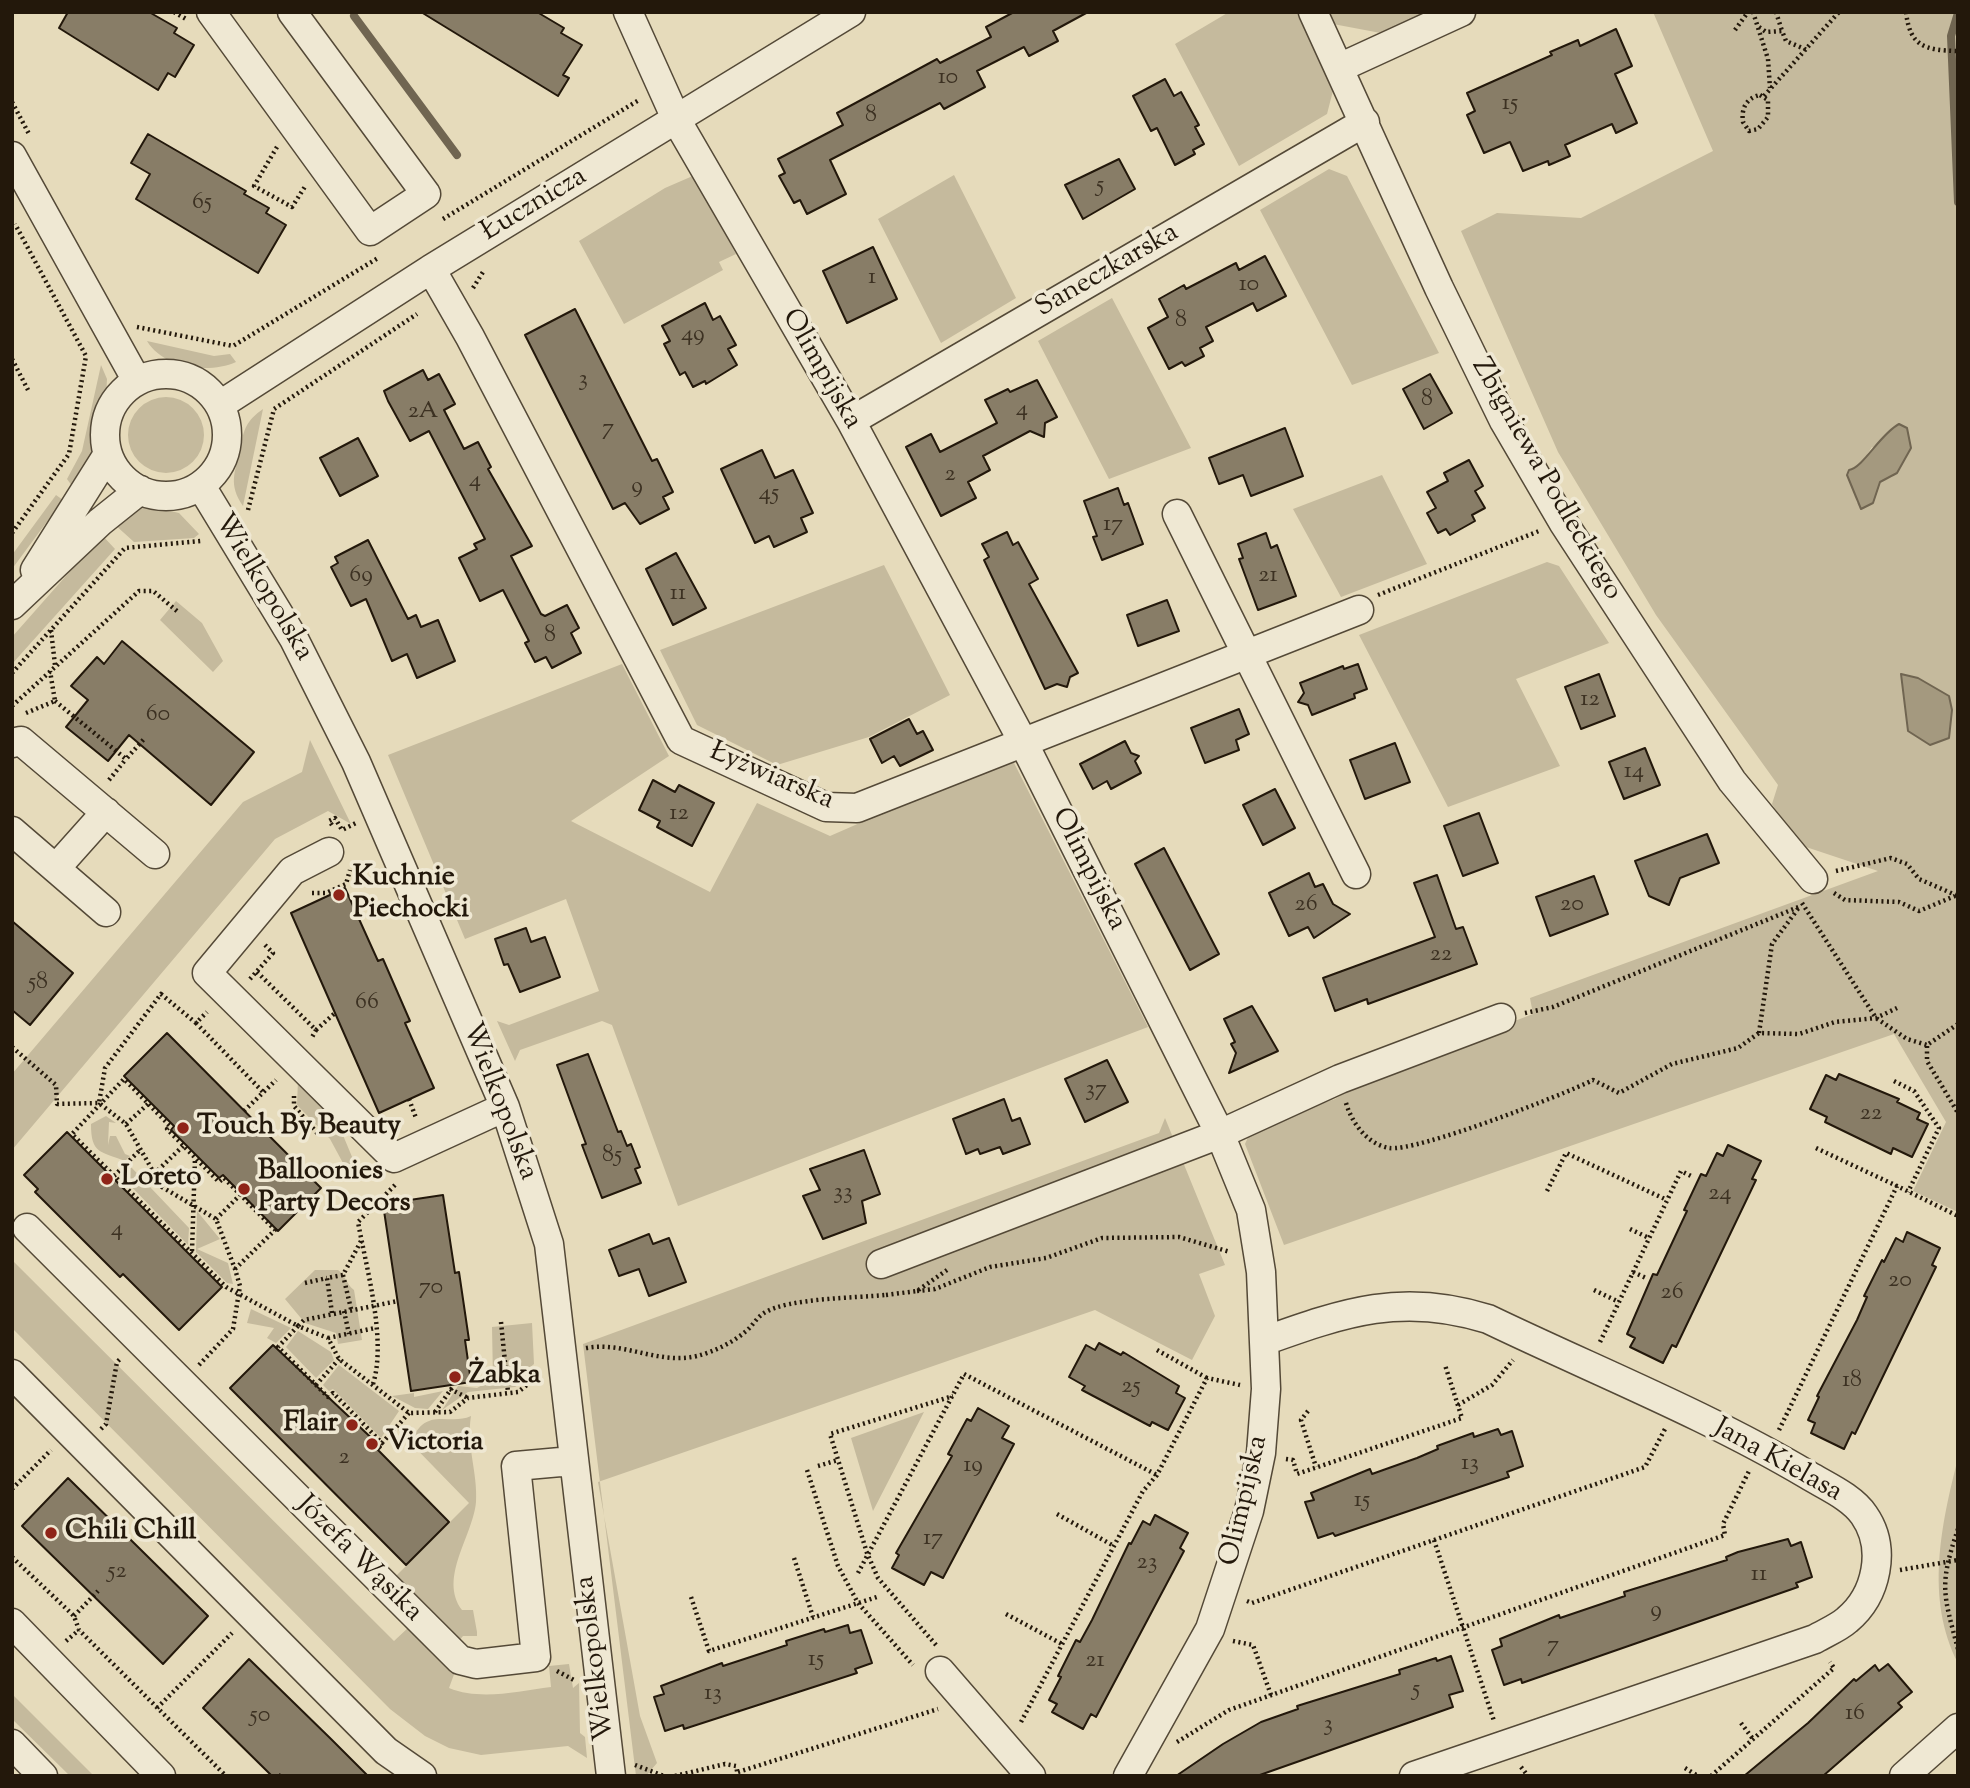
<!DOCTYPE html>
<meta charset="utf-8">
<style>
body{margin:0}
#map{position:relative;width:1970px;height:1788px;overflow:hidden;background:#e6dbbb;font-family:"Sorts Mill Goudy",serif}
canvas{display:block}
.frame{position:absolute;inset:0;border:14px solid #23180b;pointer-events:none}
</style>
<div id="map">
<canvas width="1970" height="1788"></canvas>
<div class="frame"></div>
</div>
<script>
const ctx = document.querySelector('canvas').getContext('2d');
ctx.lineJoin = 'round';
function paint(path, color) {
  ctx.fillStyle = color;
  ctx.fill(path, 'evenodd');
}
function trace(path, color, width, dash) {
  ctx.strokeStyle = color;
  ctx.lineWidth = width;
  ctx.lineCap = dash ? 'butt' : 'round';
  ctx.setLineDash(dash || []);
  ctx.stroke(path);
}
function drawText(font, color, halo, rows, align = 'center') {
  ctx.font = font + ' "Sorts Mill Goudy",serif';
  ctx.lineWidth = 7;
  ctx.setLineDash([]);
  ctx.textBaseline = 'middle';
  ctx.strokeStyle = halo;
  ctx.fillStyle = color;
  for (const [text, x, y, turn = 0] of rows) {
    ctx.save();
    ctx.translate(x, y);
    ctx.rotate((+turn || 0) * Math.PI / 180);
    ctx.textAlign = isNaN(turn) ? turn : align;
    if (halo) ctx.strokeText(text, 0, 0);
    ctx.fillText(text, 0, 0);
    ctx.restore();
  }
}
const green = new Path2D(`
 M1229,12H1297L1335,83L1327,114L1239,166L1175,44Z
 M1327,12H1435L1386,34L1333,24Z
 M1653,12H1958V1212L1913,1191L1946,1122L1894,1034L1284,1245L1245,1144L1252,1128L1335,1099L1371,1076L1533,1014L1530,998L1878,871L1797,844L1772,804L1778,785L1656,615L1558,452L1461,231L1497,213L1581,218L1713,151ZM1872,447L1901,465L1892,477L1880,482L1873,503H1857C1849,469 1855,474 1872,447Z
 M1329,169L1347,176L1439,353L1352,385L1260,210Z
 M695,175L736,254L719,262L723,270L624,324L579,241L665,188Z
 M954,175L1016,298L941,343L878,219Z
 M1112,298L1191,448L1109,479L1038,341Z
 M147,341L214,356L230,354L236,362C209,374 164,369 147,341Z
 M101,365L107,379L106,398L96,417L92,453L72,486L67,479L82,451Z
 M128 435a38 38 0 1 1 76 0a38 38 0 1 1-76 0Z
 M263,409L243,506C228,484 235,473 240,449C244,429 246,421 263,409Z
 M1382,475L1427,564L1341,597L1293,509Z
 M56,495L63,500L12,569V555Z
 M146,505L179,513L199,534L194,538L134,542L113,523L138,506Z
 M102,535L115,549L12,664V637Z
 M1547,562L1559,566L1609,643L1516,679L1560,766L1448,807L1359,635Z
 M884,565L950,695L869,737L777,765L697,725L660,650Z
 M176,601L202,623L223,661L213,672L160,620Z
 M622,664L669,756L571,821L710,892L757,803L830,836L1011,757L1148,1027L678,1206L612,1025L602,1021L520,1050L515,1061L497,1021L509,1025L599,991L566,899L465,939L388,755Z
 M310,740L351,824L328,811L275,839L12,1150V1074L243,802L302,772Z
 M298,1080L335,1116L355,1164L350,1176L330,1139L297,1105Z
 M106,1116L116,1123L109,1122L108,1145L110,1136H116L125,1154L130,1156L125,1161C100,1151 91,1154 91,1124Z
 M1165,1118L1225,1265L1199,1274L1215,1316L1192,1360L1095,1310L598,1482L640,1716L657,1763L646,1776H636L583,1344L1159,1133Z
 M131,1167L189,1228L188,1245L121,1176Z
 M197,1211L220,1239L197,1249L228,1263L233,1284L227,1283L196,1252Z
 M12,1260L394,1641L409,1627L456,1669L449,1688C481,1701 518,1691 551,1687L549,1666L569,1664L573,1688L579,1683L580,1733L585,1737L587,1758L568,1746L481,1755L449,1748L425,1736L390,1709L12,1328Z
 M315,1270H338C346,1276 346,1284 354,1290L362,1340L338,1344L336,1333L305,1323L285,1299Z
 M251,1309L291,1328L276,1343L267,1338L274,1328L247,1323Z
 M532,1323L534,1364L520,1376L521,1383L515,1387L468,1392L442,1410L458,1386L477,1388L493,1379L492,1327Z
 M298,1331L331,1352L334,1360L316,1378L286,1347Z
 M339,1365L399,1411L381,1438L333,1389L329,1391L323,1385Z
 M443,1391L428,1409L415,1408L392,1396L414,1393V1397Z
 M924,1412L873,1511L851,1438Z
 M471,1416C466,1446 478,1473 476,1502C473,1536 438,1578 462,1610H473L477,1632V1636H463L457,1643L451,1631L396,1576L469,1503L398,1430L400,1427L411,1438C416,1434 417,1429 422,1425C436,1413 454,1424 471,1416Z
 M1958,1458V1663C1925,1599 1941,1525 1958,1458Z
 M12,1694L94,1776H70L12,1719Z`);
const water = new Path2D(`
 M1899,424L1907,428L1911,448L1897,473L1880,482L1873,503L1861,509L1847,475L1849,470C1863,468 1880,434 1899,424Z
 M1901,674L1918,678L1949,696L1952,710L1949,738L1930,745L1908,731Z`);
const stream = new Path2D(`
 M1958,13L1951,36L1958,202
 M354,16L457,155`);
const building = new Path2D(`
 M68,12H149L177,28L174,33L194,45L175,77L168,73L158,90L59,28Z
 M421,12H537L564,28L561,33L582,45L563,75L569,78L558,96Z
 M1014,12H1088L1053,31L1058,41L1029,56L1024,47L977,71L985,87L944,109L940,103L830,160L846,194L807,214L800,200L794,203L779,176L785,173L778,159L843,125L837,113L937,59L940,63L991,37L986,27Z
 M1616,29L1632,66L1615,74L1637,123L1616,133L1612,124L1565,145L1570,156L1549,165L1548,161L1523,171L1510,142L1484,153L1467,115L1475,111L1467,93L1552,55L1550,52L1578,40L1580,46Z
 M1165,79L1174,96L1181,92L1199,125L1195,127L1204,144L1193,150L1195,154L1175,165L1157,128L1151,131L1133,96Z
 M148,134L246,191L244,194L269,208L266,213L286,225L258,273L136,199L150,174L131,163Z
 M1119,159L1135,189L1083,219L1065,185Z
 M873,247L897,299L847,323L823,271Z
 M1265,256L1286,296L1257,311L1253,303L1206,327L1213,341L1200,348L1204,356L1185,366L1182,362L1169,369L1148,328L1168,317L1159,299L1184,285L1186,289L1236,263L1239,270Z
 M705,303L713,320L720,316L736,345L728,349L737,365L706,384L705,381L693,387L685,372L680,375L664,344L670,341L662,326Z
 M575,309L652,461L657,459L673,492L663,497L669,509L640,524L625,503L613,509L525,335Z
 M423,370L428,380L439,374L455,404L444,410L464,449L478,442L491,467L488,469L532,546L511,556L541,614L545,616L567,605L579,628L571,633L581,653L552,668L546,657L535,662L525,643L529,641L503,590L480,601L459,558L477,549L474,544L485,539L429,431L410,441L388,401L384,391Z
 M1430,374L1452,413L1424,429L1403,389Z
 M1037,380L1057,417L1045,423L1044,437L1030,431L983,456L990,470L968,482L976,498L941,516L906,447L931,434L940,452L997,423L985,400L1008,389L1010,392Z
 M1285,428L1303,476L1251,496L1243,475L1219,484L1209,458Z
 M358,438L378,476L340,496L320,458Z
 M762,450L775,478L793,470L813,513L801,518L807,532L774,547L769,536L755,543L721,469Z
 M1469,460L1483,486L1475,491L1485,508L1472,515L1475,521L1450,535L1446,529L1438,533L1427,513L1436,508L1427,492L1448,481L1444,473Z
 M1118,488L1124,505L1128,503L1143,544L1102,560L1093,537L1097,536L1084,501Z
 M1007,532L1013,545L1018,542L1038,579L1029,584L1078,673L1070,677L1067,687L1057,684L1045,689L984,560L989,557L982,544Z
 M1266,533L1271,548L1277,545L1296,596L1258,610L1239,559L1243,558L1238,544Z
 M368,540L408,619L416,615L421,627L438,620L455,661L417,678L407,654L392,661L366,599L351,606L331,567L338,563L335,557Z
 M676,553L706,608L673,625L646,569Z
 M1167,600L1179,631L1138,646L1127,615Z
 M122,641L254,752L211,805L129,735L108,761L66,727L88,700L71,686L97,657L104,664Z
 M1358,664L1367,689L1354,694L1355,698L1312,715L1308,705L1298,702L1304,693L1300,683L1343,666L1344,669Z
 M1599,674L1615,716L1581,729L1565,687Z
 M1239,709L1249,734L1236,740L1239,750L1205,763L1191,728Z
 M909,719L917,734L923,731L933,750L900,766L894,756L882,763L870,739Z
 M1125,741L1131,753L1139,756L1135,761L1141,773L1111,789L1107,781L1093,789L1080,764Z
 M1395,743L1410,782L1365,799L1350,760Z
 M1645,748L1660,785L1624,799L1609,762Z
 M653,780L675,792L679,785L714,803L692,846L657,827L660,821L639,810Z
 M1275,789L1295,828L1263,845L1243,805Z
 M1479,813L1498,863L1463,876L1444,826Z
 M1707,834L1719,863L1680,878L1669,905L1649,896L1635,861Z
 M1164,848L1219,954L1190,970L1135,864Z
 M1309,873L1315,887L1323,884L1333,904L1350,914L1314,938L1308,927L1289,936L1269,893Z
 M1437,875L1456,929L1463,927L1477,964L1368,1004L1367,999L1335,1011L1323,978L1435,937L1414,883Z
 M1594,876L1608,914L1550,936L1536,897Z
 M345,888L378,961L383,959L410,1021L405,1023L434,1088L379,1113L291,913Z
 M12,921L73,973L30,1025L12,1010Z
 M526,928L531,942L545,937L560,977L520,992L508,964L504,965L495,939Z
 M1252,1006L1278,1051L1229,1073L1236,1053L1231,1044L1235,1042L1224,1019Z
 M167,1033L321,1188L278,1231L223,1175L219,1178L171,1130L174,1126L124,1076Z
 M588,1054L618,1132L621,1131L627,1146L631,1144L640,1167L635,1169L641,1183L602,1198L582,1145L586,1144L557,1065Z
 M1107,1060L1128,1102L1085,1122L1065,1079Z
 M1839,1074L1899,1099L1897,1102L1920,1113L1917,1119L1928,1124L1912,1157L1893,1148L1891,1154L1825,1122L1827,1117L1810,1109L1826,1075L1836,1080Z
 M1004,1099L1012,1121L1020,1118L1030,1144L1003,1154L1000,1147L980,1154L978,1149L966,1154L953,1119Z
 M67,1132L222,1287L179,1330L123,1274L120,1277L35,1192L38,1189L24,1175Z
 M1728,1145L1761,1161L1752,1179L1756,1180L1676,1347L1672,1345L1663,1363L1630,1347L1635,1338L1627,1334L1653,1274L1657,1275L1687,1211L1684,1210L1701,1174L1706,1176L1717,1153L1723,1156Z
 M864,1150L880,1194L862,1201L866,1223L823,1239L803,1196L820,1190L810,1169Z
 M443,1195L455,1273L459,1272L469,1340H465L471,1382L411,1391L383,1204Z
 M1907,1232L1940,1248L1932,1265L1936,1267L1855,1434L1852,1432L1844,1449L1811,1433L1815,1423L1808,1420L1819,1397L1817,1396L1857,1320L1867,1297L1864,1296L1882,1260L1884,1262L1896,1238L1903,1242Z
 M649,1234L653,1244L669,1238L686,1282L649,1296L639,1269L619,1276L609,1250Z
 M1099,1343L1121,1355L1123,1352L1179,1386L1176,1393L1185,1398L1168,1430L1152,1422L1150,1426L1082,1390L1085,1386L1069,1377L1086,1345L1095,1350Z
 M273,1345L381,1447L378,1450L449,1522L406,1565L230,1388Z
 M978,1408L1009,1426L1002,1438L1014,1444L943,1578L931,1572L924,1585L892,1568L899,1555L896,1553L952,1456L948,1454L967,1419L971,1421Z
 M1498,1429L1501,1435L1512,1431L1523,1466L1507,1472L1509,1477L1335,1536L1333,1533L1318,1538L1305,1502L1314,1500L1311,1493L1370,1469L1372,1474L1417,1458L1438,1449L1437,1446L1473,1433L1474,1437Z
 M68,1478L208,1616L163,1664L22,1526Z
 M1155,1515L1188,1533L1180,1548L1184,1551L1096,1717L1091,1714L1083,1729L1052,1712L1057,1704L1049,1700L1061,1677L1058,1676L1076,1640L1080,1642L1092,1620L1129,1543L1131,1544L1143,1521L1150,1525Z
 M1788,1539L1791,1546L1801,1542L1812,1577L1796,1583L1798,1587L1522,1683L1521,1679L1504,1685L1492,1650L1502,1646L1500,1639L1559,1615L1560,1618L1625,1596L1624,1592L1727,1560L1726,1557L1738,1552Z
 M848,1625L850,1633L861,1630L872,1663L855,1669L857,1673L684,1729L683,1725L665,1731L654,1697L664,1694L661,1686L722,1663L723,1666L787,1645L786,1641L824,1629L825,1632Z
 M1451,1656L1463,1691L1449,1695L1453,1707L1257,1776H1176L1223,1744L1261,1722L1298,1709L1297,1706L1400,1674L1399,1670L1436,1658L1437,1661Z
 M249,1659L331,1739L368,1776H272L203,1708Z
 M1888,1664L1912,1692L1898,1703L1902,1707L1823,1776H1744L1808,1723L1854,1679L1856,1681L1875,1665L1879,1671Z`);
const path = new Path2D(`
 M174,12L186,19
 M1753,12L1768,59L1770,88
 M1776,12L1782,31
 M1906,12C1910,47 1925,50 1958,51
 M1759,27L1766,32L1782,31L1786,41L1807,50
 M1735,30L1748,12
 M1760,95L1768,100V117L1758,129L1749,131L1743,122C1741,109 1746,98 1760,95Z
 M1764,96L1839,12
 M12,102L29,134
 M277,147L254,186L292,207L306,185
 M443,219L639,100
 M473,288L483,272
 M137,327L233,346L378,258
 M12,359L28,390
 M248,510L274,409L417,314
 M12,533L69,454L86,356L15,224
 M1378,595L1539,531
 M51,630L55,665
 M12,673L125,548L201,541
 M55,701L126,759L145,738
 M12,706L139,591H153L177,611
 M26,713L55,701L50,671
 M109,780L126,759
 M332,825L329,821L335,818L342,830L356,823
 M1836,871L1891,858L1907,864L1919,879L1958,896
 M312,893H326L346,884L350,870
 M1834,893L1845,900L1899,902L1919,911L1955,896
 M1802,903L1876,1018L1907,1039L1927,1045
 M257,972L316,1030L311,1039
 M250,979L273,953L265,945
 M1525,1013L1553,1007L1801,906
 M196,1023L263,1092
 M1958,1024L1927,1045V1061L1958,1113
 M316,1030L335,1013
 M1759,1033L1772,944L1800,906
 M12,1047L56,1085L57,1104L99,1103
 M1894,1081L1914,1091L1939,1128L1908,1192
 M294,1096V1106L318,1134
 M409,1099L416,1118
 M1346,1103C1352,1123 1367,1144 1389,1148C1417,1152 1563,1095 1593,1080L1619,1093L1672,1064L1738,1048L1759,1033L1799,1034L1835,1022L1876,1018L1897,1008
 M244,1111L276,1080
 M126,1124L148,1104
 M1816,1148L1897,1186
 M154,1174L183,1146
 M114,1176L140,1150
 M1547,1191L1566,1153L1667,1200
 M216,1219L240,1195
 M1630,1229L1649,1238
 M192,1251L195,1158
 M235,1269L275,1230L224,1178L219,1182L167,1129L170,1126L124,1079L72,1134L226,1287L298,1326L304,1320L398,1301
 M1633,1272L1646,1278
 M343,1275L351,1309
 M305,1283L327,1278
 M1594,1290L1619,1302
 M917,1291L935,1289L990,1267L1046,1258L1102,1238L1179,1237L1230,1252
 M886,1295L917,1291L947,1270
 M344,1311L349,1334
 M332,1313L327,1278L343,1275L361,1241
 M501,1322L508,1392
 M328,1338L375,1328
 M1600,1342L1681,1171L1693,1177
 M586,1348C624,1341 658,1365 697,1356C713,1352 732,1343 745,1332C752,1327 756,1318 764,1313C787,1298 856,1298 885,1295
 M1157,1350L1207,1378
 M199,1365L233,1329L240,1286L235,1269L216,1219L162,1187L126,1124L99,1103L105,1068L161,994L196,1023L207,1012
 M373,1384C387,1340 366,1267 358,1222L395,1185
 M316,1385L339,1359
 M450,1389L468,1398
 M1458,1405L1492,1385L1513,1360
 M1308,1411L1301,1420L1316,1467
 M435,1412L454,1385
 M409,1413L382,1443L333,1393L328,1397L278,1347L298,1326L328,1338L339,1359L409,1413L450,1412L468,1398L518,1392L537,1377
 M101,1429L106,1424L117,1362L121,1358
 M1779,1430L1897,1186L1958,1216
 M1286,1459L1293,1460L1297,1474L1462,1418L1445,1365
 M818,1466L838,1460
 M807,1470L838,1566L858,1603L913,1665
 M12,1489L51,1450
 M1057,1514L1114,1546
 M1958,1529C1939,1585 1943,1593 1958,1649
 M1434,1540L1494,1721
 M12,1557L74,1616L79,1630L226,1776
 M794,1558L813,1617
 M1900,1570L1958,1560
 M858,1573L964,1374L1157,1475
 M691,1597L709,1651L877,1597
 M1247,1601L1252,1603L1645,1467L1665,1429
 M1006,1614L1062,1644
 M74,1616L98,1591
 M66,1641L79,1630
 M1233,1641L1253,1645L1271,1695
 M936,1645L878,1578L867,1553L830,1434L953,1396
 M557,1671L574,1680
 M157,1708L232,1633
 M1021,1722L1143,1491L1157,1475L1207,1378L1240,1385
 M1741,1723L1753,1739
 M1177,1742L1229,1710L1725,1535L1723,1524L1749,1471
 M635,1765L664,1776
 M1521,1767L1528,1776
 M1685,1768L1698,1776
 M738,1772L938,1709
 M280,1776L282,1774
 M675,1776L725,1764L736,1766L738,1776
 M1711,1776L1834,1668L1830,1662`);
const minor = new Path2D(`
 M211,12L370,231L426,194L292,12
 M628,12L677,121L851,421L1022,740L1220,1134L1251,1210L1261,1272L1266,1389L1261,1453L1249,1511L1210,1629L1128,1776
 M1313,12L1439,288L1504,421L1563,522L1732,781L1813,879
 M1339,68L1461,12
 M12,156L137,381
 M431,269L470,337L681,740L826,807L857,808L1359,610
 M105 435a61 61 0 1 1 122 0a61 61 0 1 1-122 0Z
 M220,405L431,269L851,12
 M851,421L1365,122
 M201,486L294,639L356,762L505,1107L549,1244L611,1776
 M1177,514L1356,874
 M35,570L108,454
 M12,605L100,522L140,490
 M12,743L21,741L155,854
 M12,831L106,912
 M329,852L292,871L207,973L394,1158L505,1107
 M56,868L106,812
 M27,1228L460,1660L476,1664L536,1657L516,1466L572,1461
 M881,1264L1220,1134L1340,1079L1501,1018
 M1264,1341C1345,1312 1403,1292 1488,1319C1594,1370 1707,1415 1808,1475C1826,1486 1852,1497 1864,1515C1887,1548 1877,1595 1847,1620C1838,1628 1825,1633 1815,1639L1414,1776
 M12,1374L386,1751L422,1776
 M12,1623L161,1776
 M940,1671L1031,1776
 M12,1744L43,1776
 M1904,1776L1958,1728`);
const markers = [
 [339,895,7,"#8f2418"],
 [183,1128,7,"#8f2418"],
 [107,1179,7,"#8f2418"],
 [244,1189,7,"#8f2418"],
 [455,1377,7,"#8f2418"],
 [352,1425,7,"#8f2418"],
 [372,1444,7,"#8f2418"],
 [51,1533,7,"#8f2418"]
];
const numberNames = [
 ["10",948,79],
 ["15",1510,105],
 ["8",871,117],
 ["5",1100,187],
 ["65",202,204],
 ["1",872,279],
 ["10",1249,286],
 ["8",1181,322],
 ["49",693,336],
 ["3",583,381],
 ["8",1427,401],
 ["4",1022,411],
 ["2A",423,413],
 ["7",608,430],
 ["2",950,476],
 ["4",475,482],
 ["9",637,488],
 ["45",769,495],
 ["17",1113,526],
 ["69",361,577],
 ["21",1268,577],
 ["11",678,595],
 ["8",550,637],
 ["12",1590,701],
 ["60",158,716],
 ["14",1634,773],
 ["12",679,815],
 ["26",1306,906],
 ["20",1572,906],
 ["22",1441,956],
 ["58",38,984],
 ["66",367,1004],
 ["37",1096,1091],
 ["22",1871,1115],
 ["85",612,1157],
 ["33",843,1194],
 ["24",1720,1195],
 ["4",117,1231],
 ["20",1900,1282],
 ["70",431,1289],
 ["26",1672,1294],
 ["18",1852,1382],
 ["25",1131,1388],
 ["2",344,1459],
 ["13",1470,1465],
 ["19",973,1467],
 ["15",1362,1502],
 ["17",933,1540],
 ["23",1147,1564],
 ["52",117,1573],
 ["11",1759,1576],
 ["9",1656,1612],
 ["7",1553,1647],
 ["15",816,1661],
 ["21",1095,1662],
 ["5",1416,1691],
 ["13",713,1695],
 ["16",1855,1715],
 ["50",260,1717],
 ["3",1328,1726]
];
const streetNames = [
 ["Łucznicza",535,206,-31],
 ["Saneczkarska",1108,272,-30],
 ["Olimpijska",820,370,60],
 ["Zbigniewa Podleckiego",1545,480,60],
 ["Wielkopolska",262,588,59],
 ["Łyżwiarska",771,778,23],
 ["Olimpijska",1087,870,63],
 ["Wielkopolska",498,1102,69],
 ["Jana Kielasa",1777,1462,29],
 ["Olimpijska",1246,1501,-77],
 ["Józefa Wąsika",358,1560,45],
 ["Wielkopolska",597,1658,-97]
];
const poiNames = [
 ["Kuchnie",353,879],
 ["Piechocki",353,911],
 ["Touch By Beauty",197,1128],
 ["Balloonies",258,1173],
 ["Party Decors",258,1205],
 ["Loreto",121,1179],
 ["Żabka",469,1377],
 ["Flair",338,1425,"right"],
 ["Victoria",386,1444],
 ["Chili Chill",65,1533]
];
paint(green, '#c5ba9d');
paint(water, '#a4997f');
trace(water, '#706551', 2);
trace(stream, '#706551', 8);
paint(building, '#887d67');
trace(building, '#23180b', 2);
trace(minor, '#544937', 31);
trace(path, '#23180b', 4.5, [2, 3.5]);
trace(minor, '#efe8d3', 28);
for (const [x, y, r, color] of markers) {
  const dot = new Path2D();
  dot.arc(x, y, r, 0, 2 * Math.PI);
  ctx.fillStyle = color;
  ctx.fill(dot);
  trace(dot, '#efe8d3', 2.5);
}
drawText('24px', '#3c3122', null, numberNames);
drawText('28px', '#23180b', '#efe8d3', streetNames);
drawText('bold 28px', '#23180b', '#efe8d3', poiNames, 'left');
</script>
